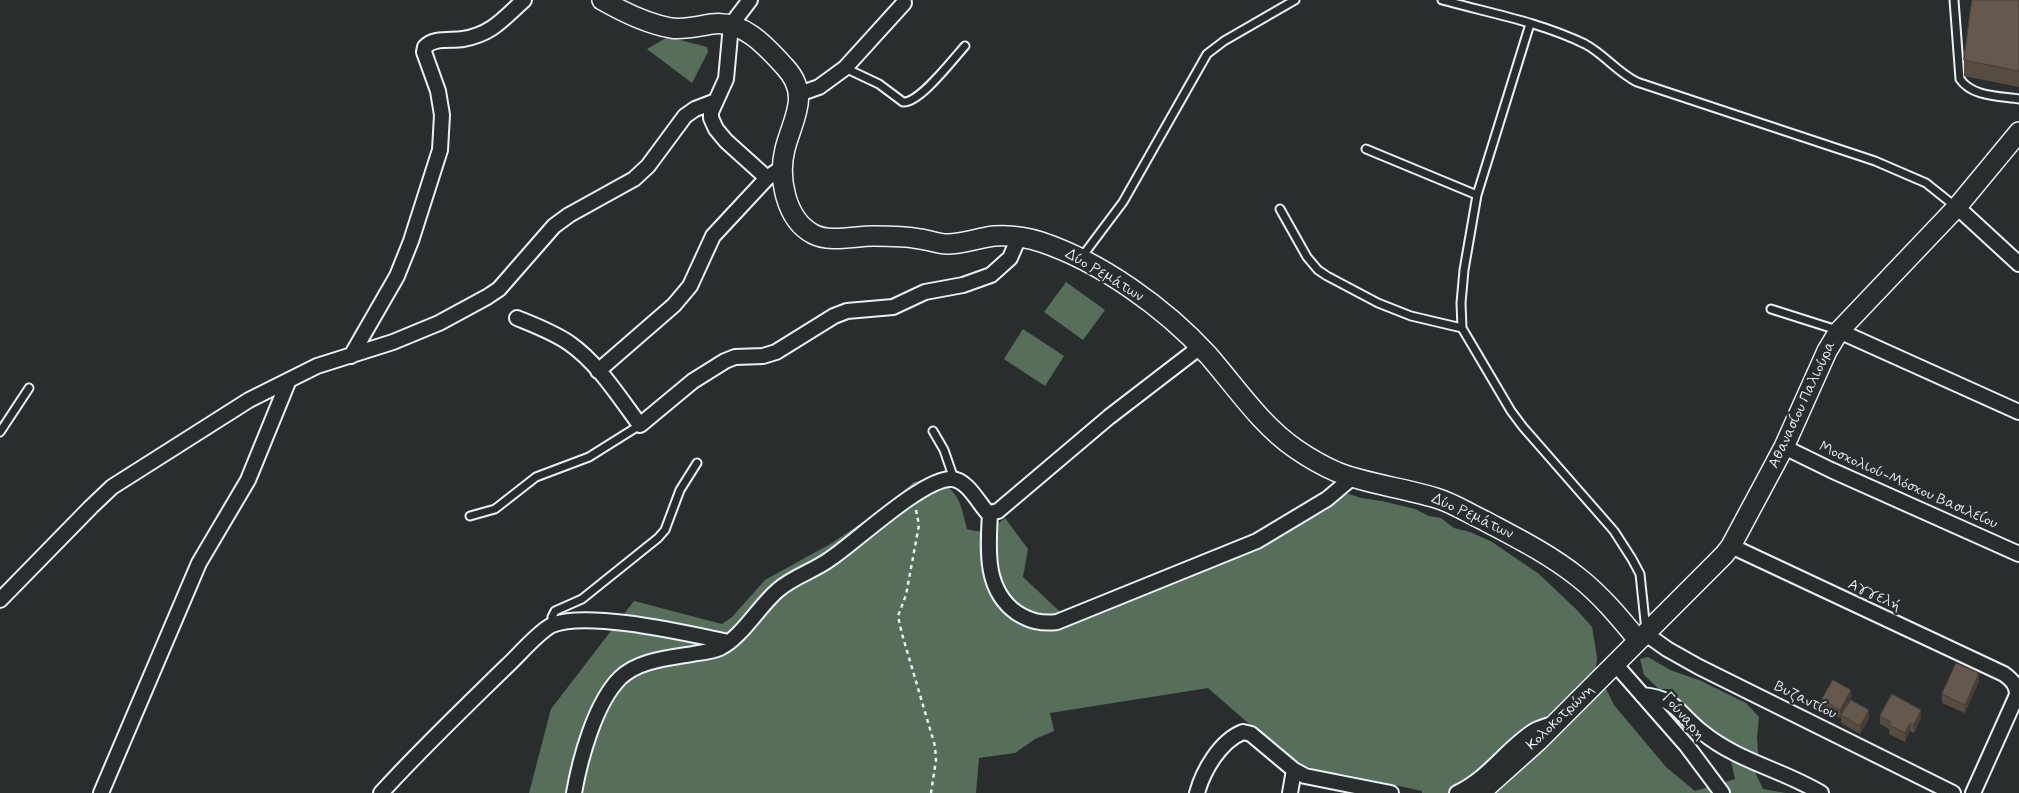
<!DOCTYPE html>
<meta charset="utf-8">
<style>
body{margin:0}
canvas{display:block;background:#2a2d2e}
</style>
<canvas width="2019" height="793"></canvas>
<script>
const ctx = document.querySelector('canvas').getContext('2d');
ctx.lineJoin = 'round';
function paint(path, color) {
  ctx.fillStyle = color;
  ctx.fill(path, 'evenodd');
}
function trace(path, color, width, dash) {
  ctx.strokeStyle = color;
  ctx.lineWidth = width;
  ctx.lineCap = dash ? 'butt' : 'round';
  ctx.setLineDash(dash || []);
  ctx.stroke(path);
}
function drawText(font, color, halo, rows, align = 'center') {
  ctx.font = font + ' Mynerve,sans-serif';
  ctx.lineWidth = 5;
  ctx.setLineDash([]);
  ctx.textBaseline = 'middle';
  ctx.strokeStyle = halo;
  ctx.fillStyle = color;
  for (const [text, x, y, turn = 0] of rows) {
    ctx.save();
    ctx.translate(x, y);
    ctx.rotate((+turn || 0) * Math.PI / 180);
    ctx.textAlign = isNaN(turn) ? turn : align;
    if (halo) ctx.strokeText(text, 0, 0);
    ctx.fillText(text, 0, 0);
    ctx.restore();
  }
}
const green = new Path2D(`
 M666,38L676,39L707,47L708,52L692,83L647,49Z
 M1066,282L1105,310L1083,340L1044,312Z
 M1023,329L1064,356L1045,386L1004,359Z
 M934,478C960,492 960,502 967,529L975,531H990L1005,518L1028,549L1023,577L1072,623L1154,591L1250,551L1327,510L1343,492L1361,498L1382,501L1415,509L1429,516L1441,518L1454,528L1470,532L1492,542L1539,574L1577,610L1592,627L1597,657L1596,669L1614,705L1666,767L1695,791L1735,779L1730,757L1675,702L1672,689H1659L1644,675L1640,659L1648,657L1670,670L1699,680L1746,703L1759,717L1757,737L1758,753L1755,772L1763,789L1786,793H1422V791L1343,774L1320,772L1302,764L1271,743L1208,688L1050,713L1054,731L1035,739L1015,753L979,758L976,793H529L551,709L634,601L722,624L732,617L765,580L832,543L882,509L914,482Z`);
const path = new Path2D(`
 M916,510L919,525L906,595L898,616L902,634L935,746L936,760L931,793`);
const lane = new Path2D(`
 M1442,0C1489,13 1540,22 1585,44C1604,54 1617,72 1637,82L1875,161L1926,183L1956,207
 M1954,0L1960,79C1972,97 2000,96 2019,99
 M1530,24L1477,195L1464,270L1461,303L1462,328L1511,411L1523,427L1614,531L1632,559L1640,574L1646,631
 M845,68L879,84L903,102C920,103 953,59 965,46
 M1366,149L1477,195
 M1280,209L1307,257L1318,270L1327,276L1378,303L1411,316L1462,328
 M1081,258L1123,202L1207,54L1224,41L1295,0
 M1771,309L1837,330
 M933,431L944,450L954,479
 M0,432L29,388
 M470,516L495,509L536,477L589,457L640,425
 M552,626V617L555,611L582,599L658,538L665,530L680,490L697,463`);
const street = new Path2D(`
 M750,0L731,25L726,79L711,112V118L716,129L726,141L767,178
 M799,94L819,87L845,68L904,3
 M1957,207L2019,264
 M517,318C534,325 553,332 569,343C598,363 619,397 640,425L693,381L725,361L735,357L763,356L776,352L834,316L847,311L893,307L925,292L963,285L991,275L1010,258L1019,237
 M1839,331L2019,412
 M351,356L397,276L411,241L440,150L442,115L438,91L424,52L425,47C434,37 451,41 463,39C492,34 503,19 524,0
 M598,371L674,305L690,286L713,236L767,178L783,167
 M1784,447L1831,470L2019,554
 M990,513C988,549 984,590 1017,613C1030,621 1041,624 1057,622L1257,541L1327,499L1353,477
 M1731,546L2004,674C2012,680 2017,685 2017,695L1973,793
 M0,600L91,507L112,487L249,400L317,366L393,342L439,323L487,297L499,289L554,226L569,215L634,179L648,166L685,116L695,109L716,101
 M1646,634L1667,649L1699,667L1953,793
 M1616,665L1687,746L1722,793
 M1642,695C1676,698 1678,713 1702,732C1737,761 1783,770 1821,793
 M101,793L199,563L248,480L288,382
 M381,793C421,749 464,708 507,666C519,655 538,632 552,625C588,610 689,634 729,642
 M574,793C580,759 595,703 620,678C640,659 672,658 698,653C705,652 713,651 720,648C742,637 759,606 778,590C794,576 814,571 830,559C856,542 924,477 952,479C967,480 978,502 987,512L990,513L998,511L1109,417L1200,347
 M1197,793C1203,771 1220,741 1243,732L1251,734L1294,770L1305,776L1391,793
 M1290,793L1294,770
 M1457,793C1489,778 1506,749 1534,731C1539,728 1547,726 1553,724`);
const secondary = new Path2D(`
 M602,0C623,12 648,24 671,28C685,30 698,26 712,24C743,20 766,46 785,67C811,95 793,118 785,149C778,177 785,219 813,234C830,243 854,236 873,236C889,236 905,236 920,239C929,240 938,244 947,244C963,244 978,238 994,236C1009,235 1026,237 1041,242C1101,262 1165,308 1208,355C1236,387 1260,424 1296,449C1309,458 1323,466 1337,472C1367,484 1404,488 1436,498C1453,503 1468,513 1485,521C1517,538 1549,554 1578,577C1601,595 1620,618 1638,640
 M1480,793L1538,741L1724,555L1731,546L1784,447L1827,351L1839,331L1957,207L2019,132`);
const wall = new Path2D(`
 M2019,0V87L1964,76V60Z
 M1979,681L1965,713L1942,703V694Z
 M1851,698L1847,705L1869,718L1860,734L1841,723V715L1840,718L1822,707V699Z
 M1880,716L1921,718L1914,733L1910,731L1905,742L1889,734V729L1880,724Z`);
const shadedWall = new Path2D(`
 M1979,673V681L1965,713V705Z
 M1851,690V698L1840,718V710Z
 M1869,710V718L1860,734V726Z
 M1921,710V718L1914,733V725Z
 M1910,723V731L1905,742V733Z`);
const building = new Path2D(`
 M1972,0H2019V71L1964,60Z
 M1956,663L1979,673L1965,705L1942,694Z
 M1833,680L1851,690L1840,710L1822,699Z
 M1892,694L1921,710L1914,725L1910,723L1905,733L1889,725L1891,722L1880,716Z
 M1851,700L1869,710L1860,726L1841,715Z`);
const streetNames = [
 ["Δύο Ρεμάτων",1104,276,31],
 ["Αθανασίου Παλιούρα",1803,405,-65],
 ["Mοσχολιού-Μόσχου Βασιλείου",1908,486,24],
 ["Δύο Ρεμάτων",1472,517,25],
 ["Αγγελή",1874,596,25],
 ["Βυζαντίου",1805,701,26],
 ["Γούναρη",1683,717,49],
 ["Κολοκοτρώνη",1561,718,-44]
];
paint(green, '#576e5b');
trace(lane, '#e8f1f8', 11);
trace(street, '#e8f1f8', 18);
trace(secondary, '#e8f1f8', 22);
trace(path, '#e8f1f8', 2.5, [4, 4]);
trace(lane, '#2a2d2e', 7);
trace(street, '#2a2d2e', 14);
trace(secondary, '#2a2d2e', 19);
paint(wall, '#574c41');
paint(shadedWall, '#473e35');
paint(building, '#65584c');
trace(building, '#473e35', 1);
drawText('15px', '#e8f1f8', '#2a2d2e', streetNames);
</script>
